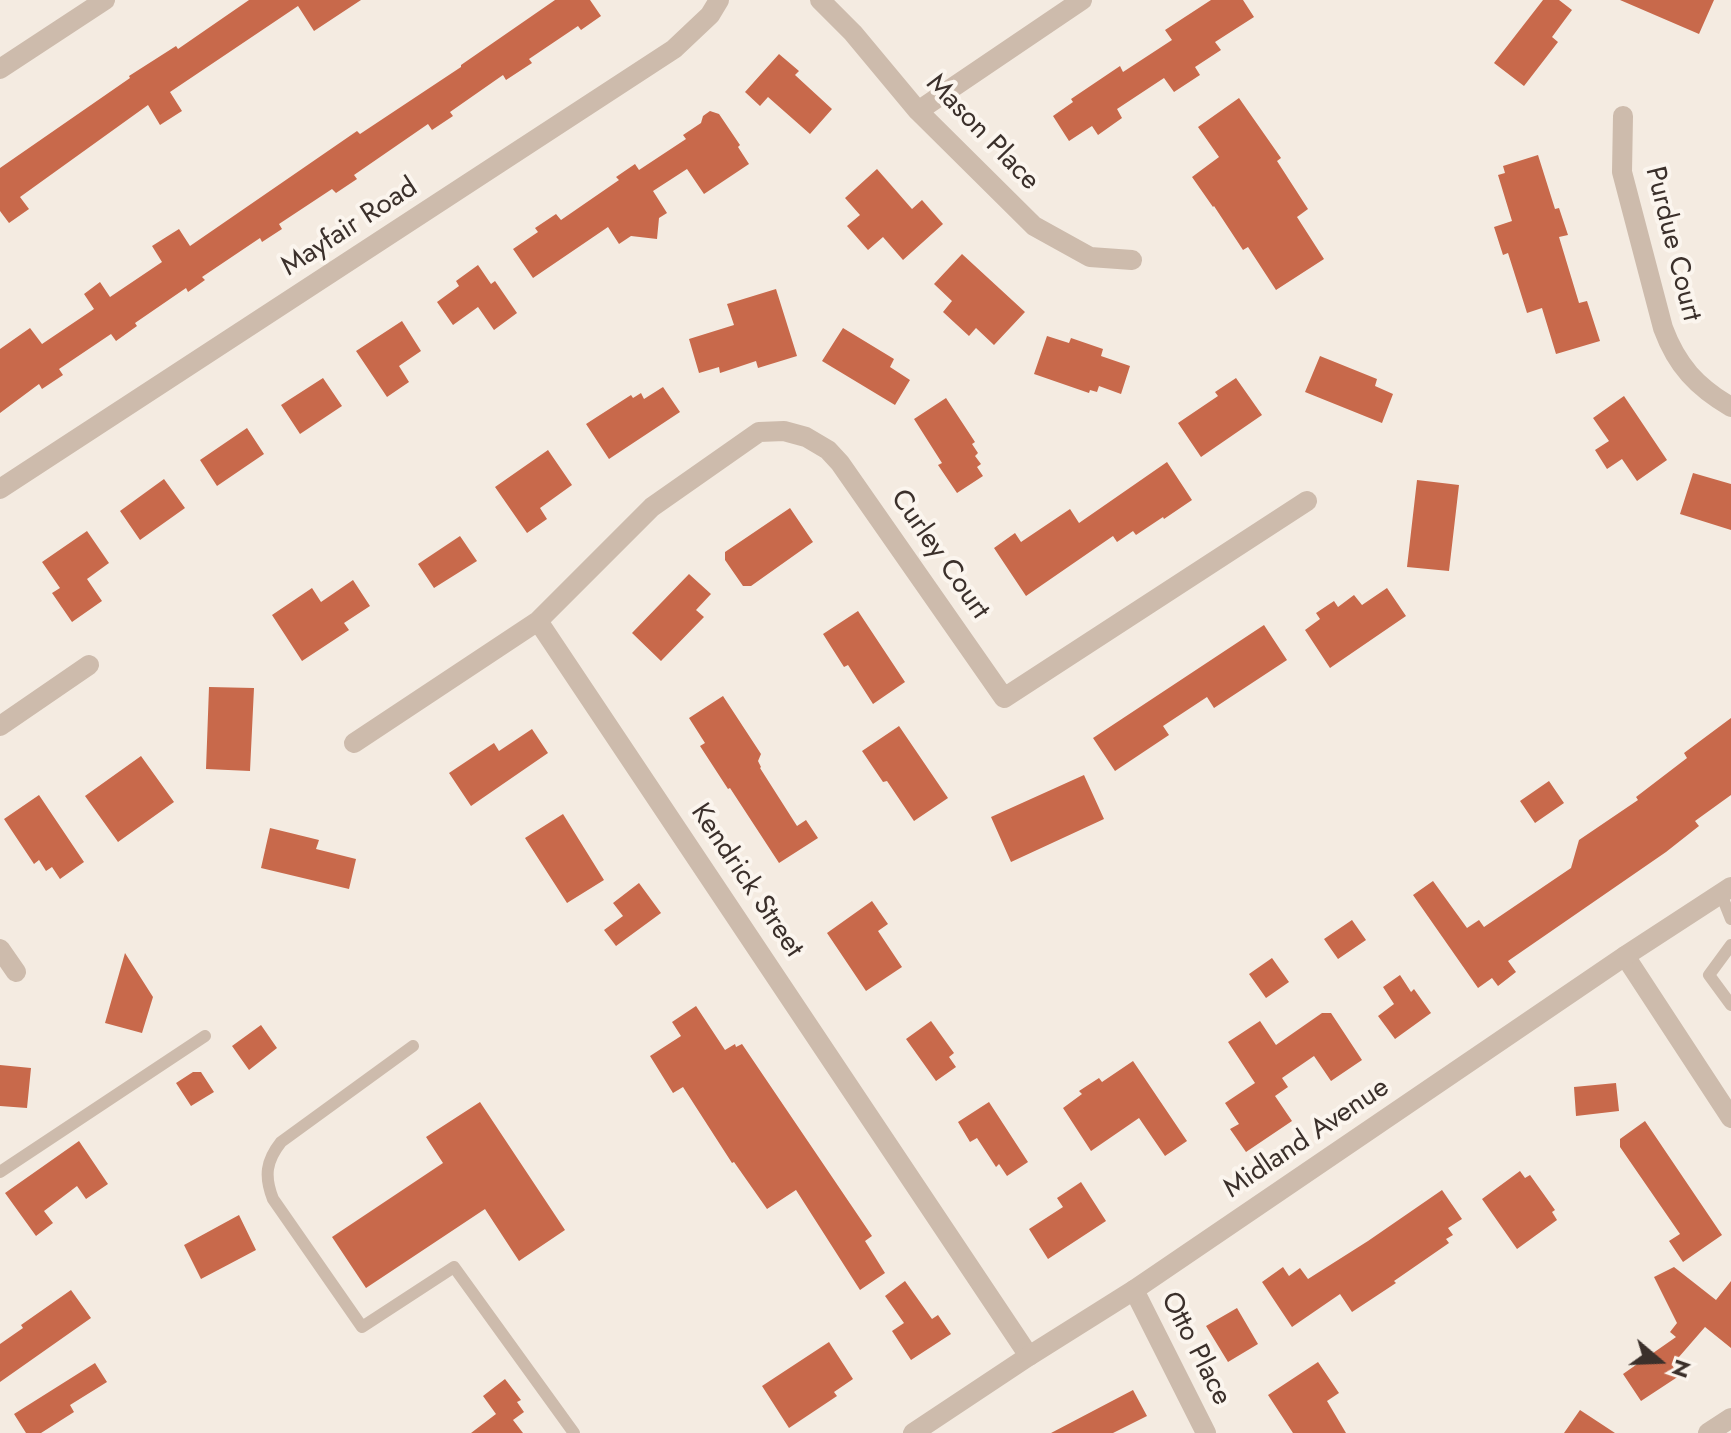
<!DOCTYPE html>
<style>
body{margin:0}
#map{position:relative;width:1731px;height:1433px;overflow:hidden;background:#f4ebe1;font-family:Jost,sans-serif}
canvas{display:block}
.north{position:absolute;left:1619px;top:1321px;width:80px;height:80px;-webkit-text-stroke:6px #fbf5ee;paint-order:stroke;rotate:109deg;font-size:22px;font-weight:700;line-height:32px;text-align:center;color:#3b302b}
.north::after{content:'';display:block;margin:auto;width:28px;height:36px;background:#3b302b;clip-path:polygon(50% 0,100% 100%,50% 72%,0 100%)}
</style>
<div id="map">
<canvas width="1731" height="1433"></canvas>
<div class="north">N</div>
</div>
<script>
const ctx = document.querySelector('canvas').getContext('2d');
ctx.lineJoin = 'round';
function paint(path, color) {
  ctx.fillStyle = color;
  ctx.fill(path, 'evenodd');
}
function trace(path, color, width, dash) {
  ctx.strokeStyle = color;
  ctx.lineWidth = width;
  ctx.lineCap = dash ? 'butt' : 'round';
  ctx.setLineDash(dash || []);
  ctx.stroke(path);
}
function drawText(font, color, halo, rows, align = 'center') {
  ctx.font = font + ' Jost,sans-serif';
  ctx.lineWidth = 8;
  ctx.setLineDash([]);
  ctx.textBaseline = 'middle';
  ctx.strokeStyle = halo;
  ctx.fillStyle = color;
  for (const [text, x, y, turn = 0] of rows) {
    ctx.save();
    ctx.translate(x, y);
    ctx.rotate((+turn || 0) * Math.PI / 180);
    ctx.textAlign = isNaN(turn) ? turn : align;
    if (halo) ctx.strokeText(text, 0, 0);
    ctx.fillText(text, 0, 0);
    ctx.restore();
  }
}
const building = new Path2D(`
 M249,0H361L314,31L298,6L170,92L182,111L160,125L148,105L20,197L29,209L9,223L0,211V168L130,78L129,76L176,46L178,49Z
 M555,0H590L601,16L581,30L578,26L529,59L532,63L506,80L503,75L450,112L453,116L432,130L428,124L354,175L357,179L336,193L332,189L279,224L282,229L262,242L260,238L202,277L205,280L188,292L186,288L135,323L137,326L116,341L111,334L59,369L63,375L42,389L39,384L0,413V349L30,328L42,344L94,309L84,294L100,282L110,297L162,262L152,246L179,229L190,246L357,131L360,134L461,67V65Z
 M1211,0H1243L1254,17L1215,42L1221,50L1195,67L1200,75L1174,92L1164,78L1117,109L1122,118L1098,135L1092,126L1069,141L1053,116L1073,102L1071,99L1120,66L1123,72L1172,40L1165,30Z
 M1543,0H1559L1572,10L1552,37L1558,42L1524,86L1494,63Z
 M1620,0H1714L1699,34Z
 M779,54L799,71L795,75L832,109L810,134L768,97L760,106L745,92Z
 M1239,98L1281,158L1277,161L1308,209L1297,217L1324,259L1276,290L1248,247L1243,250L1214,206L1213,207L1192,177L1219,157L1198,127Z
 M710,111L719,114L740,145L738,147L749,164L704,194L687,169L653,191L667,213L659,218L657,239L631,236L619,244L608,227L533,278L513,249L538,232L535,228L556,214L561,220L619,180L616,177L635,164L639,170L686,139L683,135L701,123L703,116Z
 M1538,155L1555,209L1559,208L1568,235L1559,237L1579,303L1587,301L1600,341L1556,354L1542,308L1527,313L1508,253L1503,255L1494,227L1512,221L1498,175L1505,173L1503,166Z
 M877,169L912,209L922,200L943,224L903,260L883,237L868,250L847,226L860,215L845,198Z
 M962,254L1025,312L994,345L976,328L969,336L943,312L952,301L934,284Z
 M478,265L491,284L495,281L517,313L494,330L478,307L453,325L437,302L459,286L456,281Z
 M776,289L797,356L758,368L756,361L720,373L719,367L699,373L689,339L734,325L727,304Z
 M402,321L421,351L399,366L409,382L387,397L356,351Z
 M843,328L894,359L890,367L910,380L895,405L822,361Z
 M1047,336L1069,343L1071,338L1103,349L1101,356L1130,366L1121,394L1099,386L1097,392L1090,390L1089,393L1034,374Z
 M1320,356L1377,379L1375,386L1393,394L1382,423L1305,392Z
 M323,378L342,406L300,434L281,405Z
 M1236,378L1262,415L1201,457L1178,423L1218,396L1215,392Z
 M663,387L680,412L609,459L586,424L631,395L633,398L641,393L644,399Z
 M1624,396L1667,460L1637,481L1622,459L1607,469L1595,450L1609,441L1593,418Z
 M946,398L975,442L972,444L978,453L975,456L981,464L977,467L983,476L957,493L938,465L942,463L914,419Z
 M247,428L264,454L217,486L200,460Z
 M548,450L572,485L540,508L547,519L527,533L495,487Z
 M1167,462L1192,500L1164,519L1163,517L1136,535L1133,531L1117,542L1113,536L1026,596L994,548L1015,533L1021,542L1070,509L1079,523Z
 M1693,473L1731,484V530L1680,514Z
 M164,479L185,508L140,540L120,511Z
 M1417,480L1459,485L1449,571L1407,567Z
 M790,508L813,542L751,586H743L725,560V552Z
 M87,531L109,563L87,579L102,601L72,622L52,593L60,588L42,562Z
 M460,536L477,561L434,588L418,564Z
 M689,574L711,594L696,610L704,617L661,661L632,633Z
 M353,580L370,606L344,623L349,630L302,661L272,615L312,588L321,602Z
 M1387,588L1406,616L1330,668L1305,630L1320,619L1316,613L1334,601L1338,607L1354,595L1362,605Z
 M858,611L905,682L873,704L848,665L844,667L823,634Z
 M1264,625L1287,660L1214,708L1207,697L1163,726L1169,735L1115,771L1093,738Z
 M209,687L254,688L250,771L206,769Z
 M723,696L761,754L758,761L761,767L760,768L797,826L806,820L818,838L779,863L730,788L728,789L700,746L705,743L689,718Z
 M1731,718V795L1695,821L1699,826L1666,852L1508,961L1516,972L1498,986L1492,978L1478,988L1413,895L1433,881L1467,928L1479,920L1484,927L1571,868L1579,840L1638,800L1636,797L1687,758L1684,753Z
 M899,726L948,798L914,821L887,781L883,782L862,751Z
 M532,729L548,753L471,806L449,773L494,743L499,751Z
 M141,756L174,802L118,842L85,796Z
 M1084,775L1104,819L1011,862L991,817Z
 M1549,781L1564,803L1535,823L1520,801Z
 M39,795L84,862L60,879L52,867L46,871L39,860L34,864L4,819Z
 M563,814L604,880L567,903L525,838Z
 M270,828L319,840L316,849L356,859L349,889L261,868Z
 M639,883L661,913L616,946L604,930L623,916L613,903Z
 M872,901L888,924L878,931L902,967L866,991L827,933Z
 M1352,920L1366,940L1338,959L1324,939Z
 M125,953L153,997L142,1033L105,1023Z
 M1272,958L1289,982L1266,998L1249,974Z
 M1400,975L1411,992L1414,989L1431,1013L1395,1039L1378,1016L1394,1004L1383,987Z
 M696,1006L725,1050L735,1044L736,1047L742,1044L872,1236L865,1241L885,1273L860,1290L796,1190L767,1209L734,1162L732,1163L683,1087L673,1093L650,1056L681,1036L672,1022Z
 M1322,1013H1331L1362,1060L1331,1081L1314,1056L1282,1078L1288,1087L1275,1096L1292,1121L1246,1152L1230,1129L1239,1124L1225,1103L1255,1083L1228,1042L1260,1021L1276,1045Z
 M931,1021L954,1053L949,1057L956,1067L936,1081L906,1039Z
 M261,1025L277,1048L249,1070L232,1046Z
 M1133,1061L1187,1141L1165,1156L1139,1118L1091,1151L1063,1108L1082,1094L1079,1091L1099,1078L1102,1082Z
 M0,1065L31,1068L27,1108L0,1106Z
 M193,1072H201L214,1092L191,1106L176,1083Z
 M1616,1083L1619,1111L1576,1116L1574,1087Z
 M480,1102L565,1230L519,1261L485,1209L366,1288L332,1237L443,1163L426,1137Z
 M989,1102L1028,1162L1007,1176L999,1164L996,1167L977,1138L970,1142L958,1122Z
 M1645,1121L1722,1235L1683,1262L1669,1241L1680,1234L1620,1147V1139Z
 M79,1141L108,1184L86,1199L77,1186L44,1211L53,1223L36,1236L5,1193Z
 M1520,1171L1525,1178L1530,1175L1555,1210L1552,1212L1557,1220L1517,1249L1482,1199Z
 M1081,1182L1106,1221L1048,1259L1029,1229L1063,1207L1057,1198Z
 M1442,1190L1462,1219L1448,1228L1453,1235L1446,1239L1449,1243L1394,1281L1396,1283L1352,1312L1340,1294L1292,1327L1262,1282L1283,1267L1289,1276L1300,1268L1308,1279L1368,1241Z
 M239,1215L256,1250L201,1279L184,1245Z
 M1674,1267L1716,1300L1731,1281V1348L1705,1327L1672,1365L1679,1376L1641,1401L1623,1374L1676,1337L1670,1332L1677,1323L1654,1277Z
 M905,1281L932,1319L938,1315L951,1334L911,1360L892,1331L904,1323L885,1296Z
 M71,1290L91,1318L0,1382V1344L23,1328L21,1325Z
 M1237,1308L1258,1344L1228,1362L1206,1326Z
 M829,1342L853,1379L834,1392L837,1396L789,1428L762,1386Z
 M1318,1362L1339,1393L1327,1401L1346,1433H1293L1268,1395Z
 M95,1363L107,1382L70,1405L74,1412L41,1433H26L14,1414Z
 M505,1379L521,1400L517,1402L524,1412L513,1420L523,1433H471L496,1414L483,1396Z
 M1133,1390L1147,1416L1113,1433H1051Z
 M1580,1410L1615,1433H1564Z`);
const service = new Path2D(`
 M1721,894L1731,919
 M1731,945L1709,975L1731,1005
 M413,1046L281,1142C266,1161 264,1176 273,1199L362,1327L454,1267L574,1433
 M0,1172L205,1036`);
const minor = new Path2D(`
 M820,0L853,33L918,111L1034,226L1090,257L1132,260
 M0,69L105,0
 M918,111L1082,0
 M1623,116L1622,172L1663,328C1677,366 1697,387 1731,407
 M0,489L674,49L710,15L719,0
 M538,621L1029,1356
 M0,726L89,665
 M354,743L538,621L652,507L759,432L784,431L806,437L828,450L840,463L1004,698L1307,501
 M0,949L16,972
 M1625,956L1731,1118
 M1134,1290L1206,1433
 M1708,1433L1731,1418`);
const tertiary = new Path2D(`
 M913,1433L1029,1356L1134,1290L1625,956L1731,887`);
const streetNames = [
 ["Mason Place",982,133,46],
 ["Mayfair Road",350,228,-33],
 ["Purdue Court",1672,244,76],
 ["Curley Court",939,555,55],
 ["Kendrick Street",746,881,56],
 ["Midland Avenue",1307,1139,-34],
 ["Otto Place",1195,1349,63]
];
paint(building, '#c8694b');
trace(service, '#cdbbac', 12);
trace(minor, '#cdbbac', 20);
trace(tertiary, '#cdbbac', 20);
drawText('28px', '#3b302b', '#fbf5ee', streetNames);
</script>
